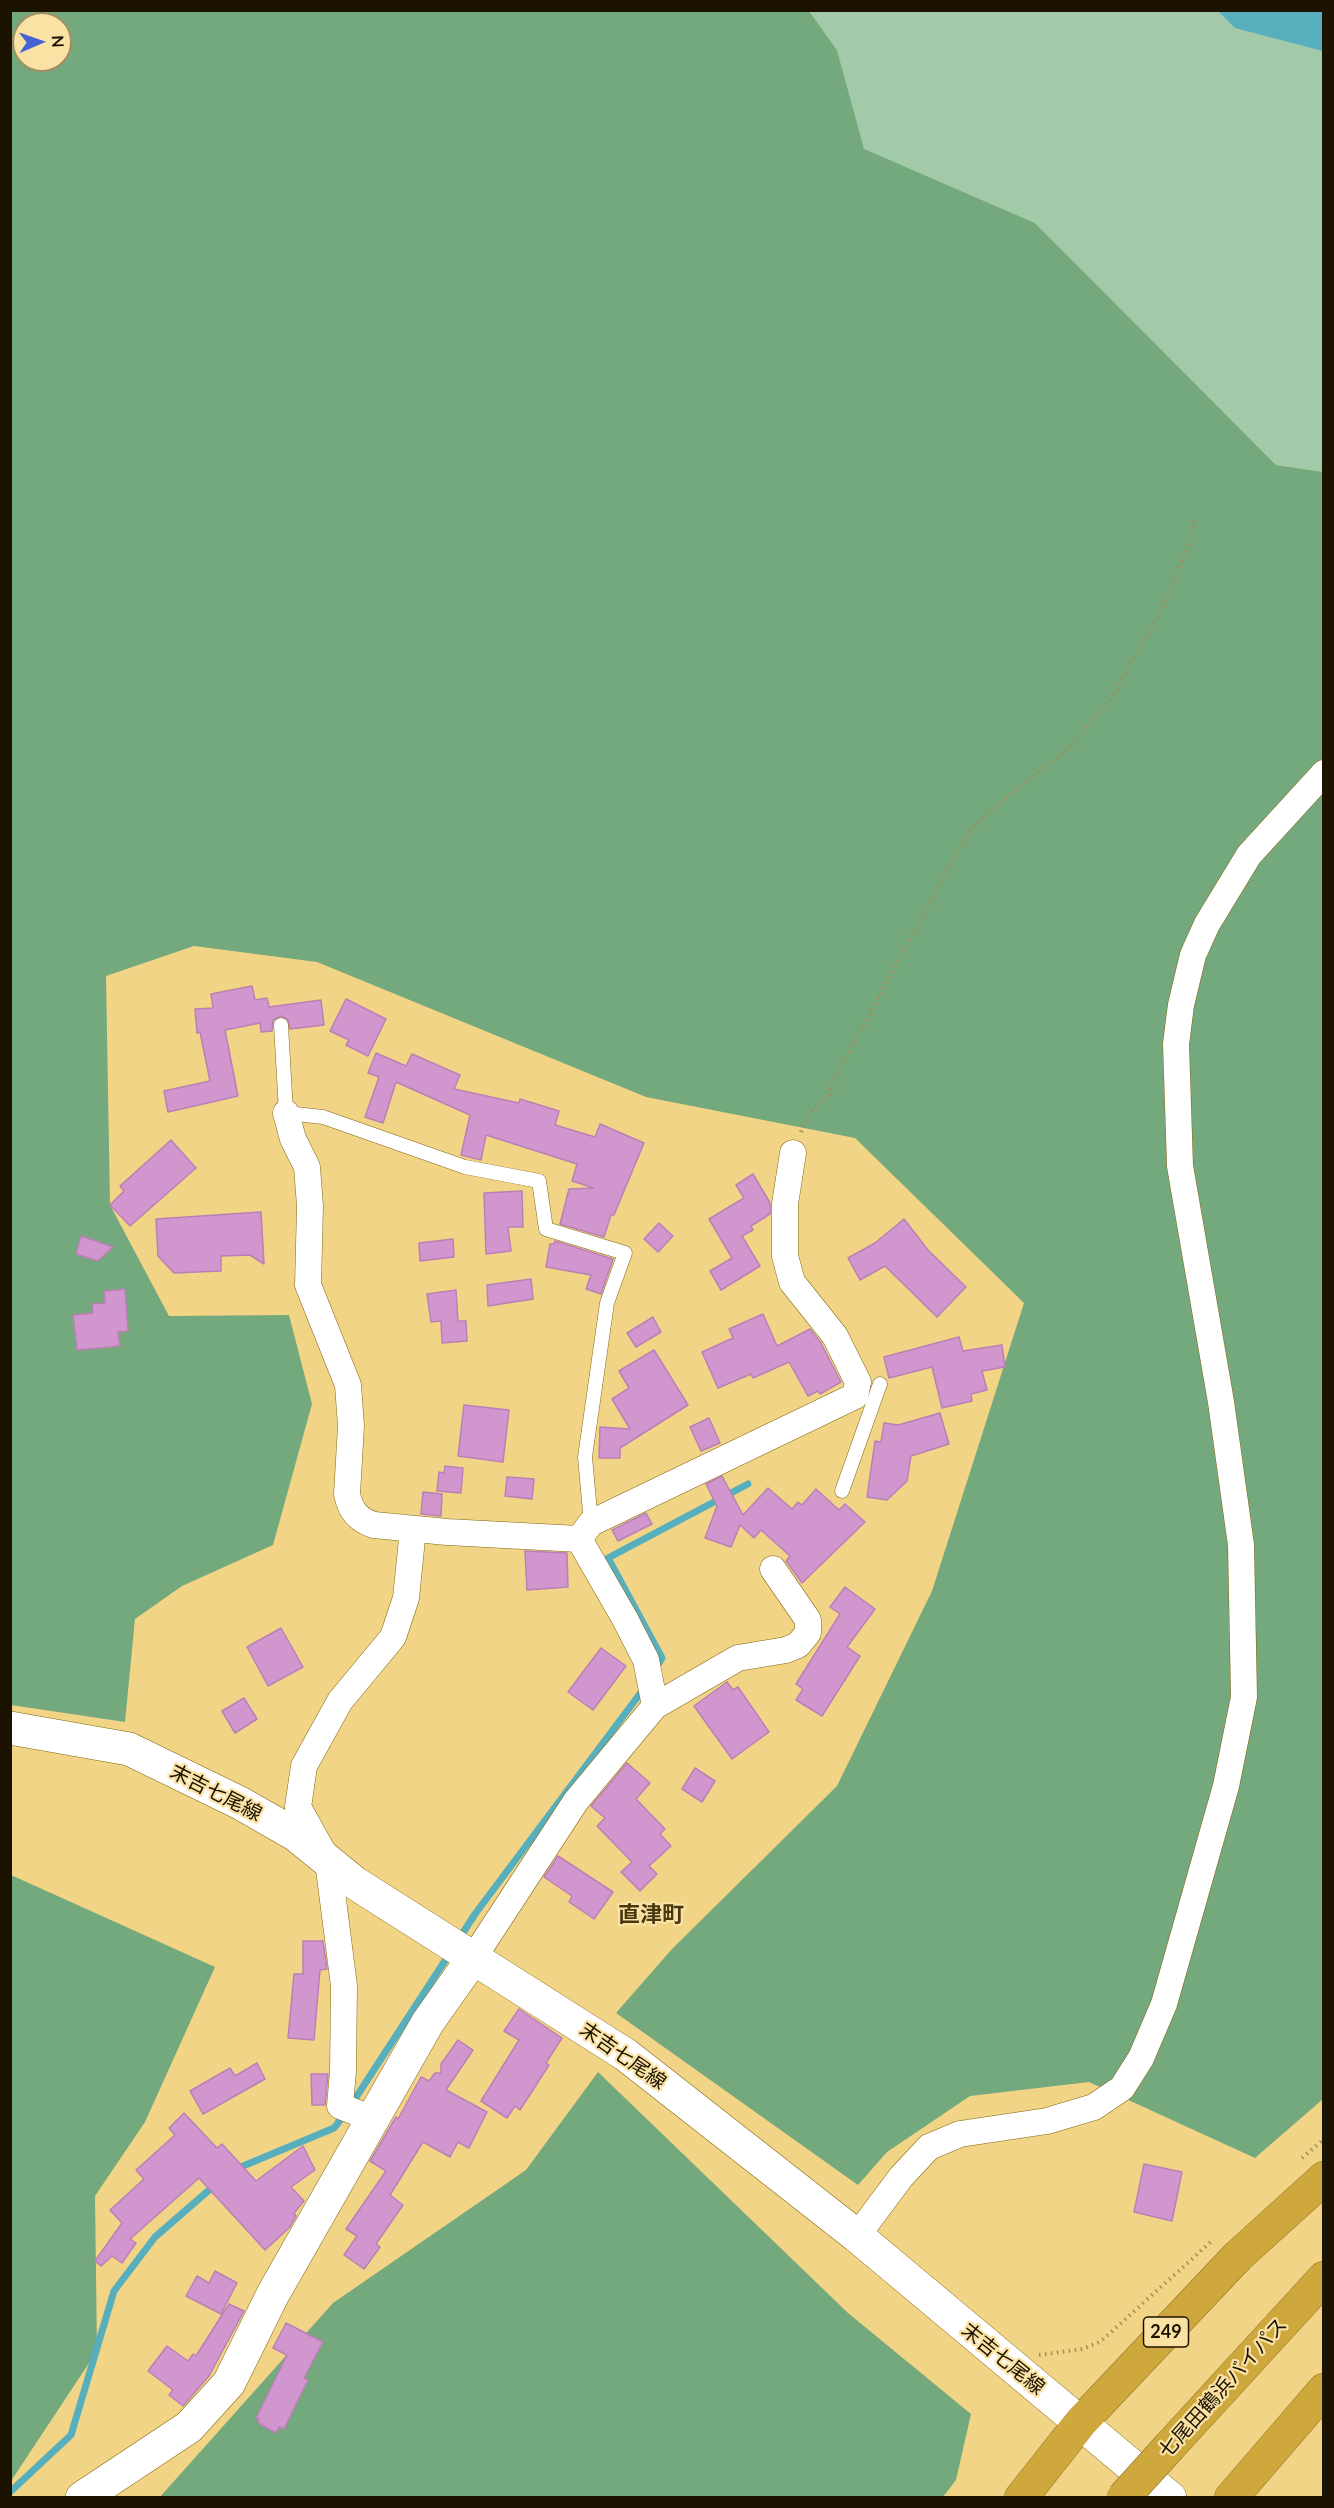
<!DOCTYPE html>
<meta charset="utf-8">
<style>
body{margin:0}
#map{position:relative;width:1334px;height:2508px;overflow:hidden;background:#f2d486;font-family:Lato,sans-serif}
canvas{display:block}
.frame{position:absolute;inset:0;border:12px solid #1b1200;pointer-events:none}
.north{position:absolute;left:12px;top:12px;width:60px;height:60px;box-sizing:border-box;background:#fae2a5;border:2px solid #a18f63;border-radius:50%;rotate:88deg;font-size:16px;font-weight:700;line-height:24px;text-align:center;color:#1b1200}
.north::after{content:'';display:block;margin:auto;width:21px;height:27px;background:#4663d6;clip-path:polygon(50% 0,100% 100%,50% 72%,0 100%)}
</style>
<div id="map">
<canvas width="1334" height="2508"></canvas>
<div class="frame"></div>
<div class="north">N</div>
</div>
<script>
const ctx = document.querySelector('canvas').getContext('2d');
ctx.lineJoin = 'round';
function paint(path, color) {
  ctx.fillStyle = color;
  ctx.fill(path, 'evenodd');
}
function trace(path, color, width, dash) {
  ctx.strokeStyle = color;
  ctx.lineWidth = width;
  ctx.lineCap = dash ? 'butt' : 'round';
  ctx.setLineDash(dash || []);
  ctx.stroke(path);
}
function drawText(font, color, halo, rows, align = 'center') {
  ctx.font = font + ' Lato,"Noto Sans JP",sans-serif';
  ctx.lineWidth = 4.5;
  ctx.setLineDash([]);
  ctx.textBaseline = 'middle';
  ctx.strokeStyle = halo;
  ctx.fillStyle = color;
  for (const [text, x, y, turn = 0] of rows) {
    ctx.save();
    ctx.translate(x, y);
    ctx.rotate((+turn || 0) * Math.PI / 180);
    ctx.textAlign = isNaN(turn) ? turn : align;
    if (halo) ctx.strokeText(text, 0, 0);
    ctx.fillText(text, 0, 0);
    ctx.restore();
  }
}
const green = new Path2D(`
 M809,11H1323V472L1276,465L1035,223L863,149L837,50Z`);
const forest = new Path2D(`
 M11,11H809L837,50L864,149L1035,223L1276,465L1323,472V2099L1255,2158L1089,2082L970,2096L887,2152L858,2185L616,2013L672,1949L837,1786L932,1591L1024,1303L855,1138L646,1097L317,962L194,946L106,976L110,1205L169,1316L289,1315L312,1404L273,1545L182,1586L135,1619L125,1722L11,1705ZM24,24H60V60H24Z
 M11,1875L215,1967L145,2122L95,2196L97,2351L11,2481Z
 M598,2072L848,2313L971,2414L956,2480L943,2497L159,2498L333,2303L526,2170Z`);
const water = new Path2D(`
 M1218,11H1323V51L1235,28Z`);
const stream = new Path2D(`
 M655,1670L662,1658L608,1558L748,1484
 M459,1939L475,1914L645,1687
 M351,2105L450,1953
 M236,2169L334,2128L345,2114
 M10,2492L71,2435L114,2291L155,2237L216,2184`);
const building = new Path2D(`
 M252,986L255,1000L267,998L269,1007L321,1000L324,1025L290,1029L288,1020L281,1016L273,1020L272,1031L261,1032L260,1023L225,1030L238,1096L168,1112L164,1091L210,1081L200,1032L197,1033L195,1009L213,1008L211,994Z
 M346,999L386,1019L368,1056L346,1045L349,1040L330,1031Z
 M376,1053L406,1066L412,1054L460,1075L454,1089L519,1103L520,1099L559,1111L555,1125L595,1137L600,1124L644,1143L614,1215H611L604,1237L560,1224L569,1189L594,1188L572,1181L577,1164L486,1135L481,1160L461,1155L470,1115L396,1082L383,1123L365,1117L379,1077L368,1073Z
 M171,1140L196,1168L130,1226L110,1205L124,1191L120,1186Z
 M753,1174L770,1203V1214L751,1226L753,1230L742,1236L760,1266L721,1290L710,1271L732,1258L709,1219L744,1198L736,1185Z
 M522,1191L523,1227H508L511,1251L486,1254L484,1193Z
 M261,1212L264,1264L250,1255L221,1256V1271L174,1273L158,1256L156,1219Z
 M904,1219L928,1250L966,1287L937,1317L885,1266L860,1280L848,1258L875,1243Z
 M659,1223L673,1236L658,1252L644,1239Z
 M81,1236L113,1247L98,1261L76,1254Z
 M453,1239L454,1257L420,1261L419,1243Z
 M555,1241L613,1259L601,1294L586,1289L591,1275L546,1267L550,1244H554Z
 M531,1279L533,1299L488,1306L487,1285Z
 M125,1289L128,1331L118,1332L120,1346L77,1350L73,1315L93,1313L92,1304L105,1303L104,1291Z
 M456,1290L458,1321H466L467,1341L442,1343L441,1321L431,1322L427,1294Z
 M763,1314L777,1346L810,1329L821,1343L841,1382L820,1394L818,1391L808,1396L789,1362L753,1378L751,1374L718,1388L702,1352L733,1338L729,1329Z
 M653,1317L661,1332L636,1347L627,1333Z
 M959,1337L963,1351L1002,1345L1005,1367L982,1371L987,1390L971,1394L972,1401L942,1408L932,1367L889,1378L884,1357Z
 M654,1350L688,1405L620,1448V1458H599L600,1427L630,1429L612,1399L629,1388L619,1371Z
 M464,1405L509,1410L503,1462L458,1456Z
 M940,1413L949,1444L911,1456L907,1481L887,1500L867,1497L875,1441L881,1442L884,1423L898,1425Z
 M709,1418L720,1443L701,1451L690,1427Z
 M445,1466L463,1468L461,1493L437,1491L439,1472L444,1473Z
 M722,1476L743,1515L768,1488L792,1509L798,1502L802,1505L816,1489L839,1510L845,1504L865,1522L802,1583L786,1561L790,1556L761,1530L754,1538L740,1525L731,1547L705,1538L717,1506L706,1484Z
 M507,1477L534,1479L532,1499L505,1496Z
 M423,1492L442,1494L441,1516L421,1514Z
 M646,1513L652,1524L618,1541L612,1530Z
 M525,1551L567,1553L568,1587L527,1590Z
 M845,1587L875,1609L847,1647L860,1656L822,1716L796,1700L803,1689L796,1684L840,1614L830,1607Z
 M281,1628L303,1667L268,1686L247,1647Z
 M601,1648L626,1666L593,1710L568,1692Z
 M727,1682L733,1690L738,1687L769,1732L732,1759L694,1706Z
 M244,1698L257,1719L235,1733L222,1711Z
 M627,1763L650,1783L636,1799L665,1829L660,1834L671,1846L649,1866L657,1874L640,1891L621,1872L632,1862L597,1826L605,1818L591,1806Z
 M695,1768L715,1781L702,1802L682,1789Z
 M558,1856L613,1892L594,1919L569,1902L572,1896L544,1877Z
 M303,1941H323L327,1969L320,1970L314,2040L288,2038L294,1974H303Z
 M519,2009L562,2038L546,2063L549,2065L520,2110L515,2106L507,2118L481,2101L519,2040L504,2031Z
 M458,2040L473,2050L446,2090L487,2112L469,2148L458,2142L450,2157L423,2142L390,2195L403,2205L376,2244L380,2247L364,2269L344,2255L357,2236L346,2229L386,2171L370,2161L396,2117L398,2119L421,2077L429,2081L435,2073H441V2064Z
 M257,2063L265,2079L203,2114L190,2091L230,2068L235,2076Z
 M311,2074H328L325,2105H312Z
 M184,2113L217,2148L222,2144L256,2181L303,2146L315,2170L291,2187L304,2201L294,2213L296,2216L289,2228L265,2250L199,2178L130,2239L136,2243L122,2263L112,2256L101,2266L95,2261L122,2223L110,2210L144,2179L136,2170L175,2135L169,2128Z
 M1144,2164L1182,2172L1172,2221L1134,2212Z
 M215,2271L237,2283L221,2314L186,2296L197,2276L209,2283Z
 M229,2304L244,2311L209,2376L183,2406L169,2395L173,2390L148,2371L167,2346L188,2361L193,2354L196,2356Z
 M286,2323L323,2342L304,2378L308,2380L284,2429L279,2427L276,2433L258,2423L259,2419L256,2418L287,2355L273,2348Z`);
const path = new Path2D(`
 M801,1132L808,1113L829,1096L832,1083L965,838L989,811L1067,750L1112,698L1165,603L1189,543L1195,520
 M1302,2158L1324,2139
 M1039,2355L1082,2349L1100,2342L1213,2240`);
const lane = new Path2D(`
 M281,1025L286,1113L323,1117L465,1167L539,1181L546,1229L625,1253L607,1303L585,1457L591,1523
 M842,1491L880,1384`);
const street = new Path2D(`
 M286,1113L293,1139L307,1167L310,1206L308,1285L348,1385L351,1426L347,1494C350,1510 358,1520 374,1525L447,1532L579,1539L625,1619L646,1660L655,1706
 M579,1539L591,1523L855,1396L858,1382L835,1336L792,1282L785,1256V1204L793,1153
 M474,1957L576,1801L655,1706L738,1658L786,1650L798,1645L808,1633V1620L773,1569
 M373,2119L340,2106L343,2071L344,1986L328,1861L298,1807L304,1766L340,1701L393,1637L406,1598L413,1529
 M857,2236L901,2177L929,2147L960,2134L1047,2121L1094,2107L1122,2088L1141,2058L1164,2004L1226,1786L1244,1697L1241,1545L1221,1402L1180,1166L1176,1044L1181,1005L1193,955L1207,924L1249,855L1324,773`);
const secondary = new Path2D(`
 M10,1728L129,1749L240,1803L296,1835L355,1883L626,2055L857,2236L1170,2498
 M82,2498L189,2427L229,2383L273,2294L428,2022L474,1957`);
const highway = new Path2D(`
 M1170,2446L1324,2278
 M1021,2498L1081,2422L1238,2256L1324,2178
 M1231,2498L1324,2390`);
const highwayBridge = new Path2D(`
 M1123,2498L1170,2446`);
const shields = [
 [1166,2332,45]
];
const shieldNames = [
 ["249",1166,2332]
];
const streetNames = [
 ["末吉七尾線",216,1793,27],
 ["末吉七尾線",623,2056,35],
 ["末吉七尾線",1003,2359,39],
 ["七尾田鶴浜バイパス",1223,2388,-48]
];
const quarterNames = [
 ["直津町",651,1915]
];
paint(green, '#a2c9a8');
paint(forest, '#73a97c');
paint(water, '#57afbd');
trace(stream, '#57afbd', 7);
paint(building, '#d196cd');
trace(building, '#ba80b6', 1.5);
trace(lane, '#826710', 15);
trace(street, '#826710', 27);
trace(secondary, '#826710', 34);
trace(highway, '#8f7428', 34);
trace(path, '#a48e55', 4, [1.5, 4.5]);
trace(lane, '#fff', 14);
trace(street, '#fff', 26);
trace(secondary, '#fff', 33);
trace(highway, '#cea83d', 33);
trace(highwayBridge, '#8f7428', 34, []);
trace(highwayBridge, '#cea83d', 33);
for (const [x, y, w] of shields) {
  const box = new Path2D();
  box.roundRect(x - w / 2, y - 15, w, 30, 4.5);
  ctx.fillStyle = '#fae2a5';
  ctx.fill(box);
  trace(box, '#1b1200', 1.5);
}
drawText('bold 18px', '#1b1200', null, shieldNames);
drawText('20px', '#1b1200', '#fae2a5', streetNames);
drawText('bold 22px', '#47380e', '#fae2a5', quarterNames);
</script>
